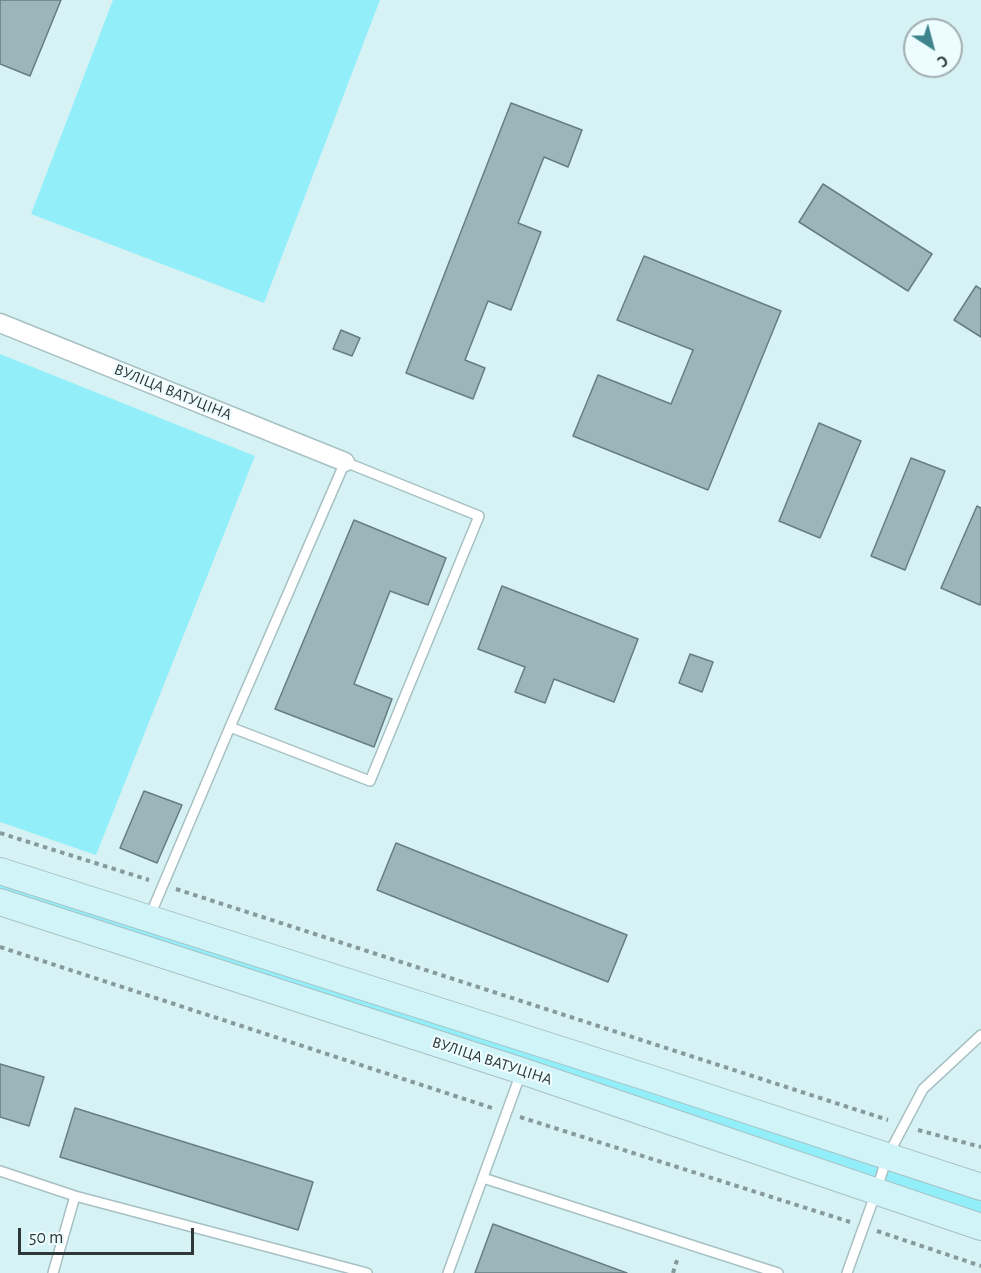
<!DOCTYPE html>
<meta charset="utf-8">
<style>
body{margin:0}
#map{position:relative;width:981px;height:1273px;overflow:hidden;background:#d7f2f5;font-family:"Alegreya Sans",sans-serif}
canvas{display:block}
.north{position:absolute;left:903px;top:18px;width:60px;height:60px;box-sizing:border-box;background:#edfdff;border:2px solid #a1aeb0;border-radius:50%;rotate:144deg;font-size:16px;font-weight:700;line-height:24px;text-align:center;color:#2e3839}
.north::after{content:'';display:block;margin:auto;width:21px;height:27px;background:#3d848c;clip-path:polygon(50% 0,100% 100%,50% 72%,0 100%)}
.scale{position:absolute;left:18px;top:1228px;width:176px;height:27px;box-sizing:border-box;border:3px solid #2e3839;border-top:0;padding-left:8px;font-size:18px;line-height:21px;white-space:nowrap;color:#2e3839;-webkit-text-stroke:4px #edfdff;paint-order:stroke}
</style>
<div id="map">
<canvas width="981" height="1273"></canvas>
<div class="north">С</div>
<div class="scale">50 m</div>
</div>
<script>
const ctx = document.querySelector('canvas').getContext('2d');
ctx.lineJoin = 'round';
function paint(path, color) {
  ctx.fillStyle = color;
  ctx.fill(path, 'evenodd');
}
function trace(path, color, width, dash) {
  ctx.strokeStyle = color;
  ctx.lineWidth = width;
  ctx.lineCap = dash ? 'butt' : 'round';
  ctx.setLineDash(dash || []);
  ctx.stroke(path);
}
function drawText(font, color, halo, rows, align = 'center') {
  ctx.font = font + ' "Alegreya Sans",sans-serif';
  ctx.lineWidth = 4.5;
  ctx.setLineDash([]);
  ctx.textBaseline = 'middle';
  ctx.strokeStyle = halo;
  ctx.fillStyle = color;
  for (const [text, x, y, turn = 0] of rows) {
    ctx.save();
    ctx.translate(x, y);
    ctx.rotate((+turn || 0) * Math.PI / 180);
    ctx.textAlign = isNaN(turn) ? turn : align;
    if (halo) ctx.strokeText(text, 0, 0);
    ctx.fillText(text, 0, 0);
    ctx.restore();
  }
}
const green = new Path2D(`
 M113,0H380L264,303L31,214Z
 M0,354L255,456L96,855L0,822Z
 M0,881L518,1047L981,1201V1213L513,1056L0,891Z`);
const building = new Path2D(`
 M0,0H61L30,76L0,64Z
 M511,103L582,130L568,167L544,157L518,223L541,232L511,310L488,301L465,360L485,368L473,399L406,373Z
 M823,184L932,254L908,291L799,222Z
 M644,256L781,311L708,490L573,436L598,375L671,404L693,350L617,320Z
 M976,286L981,289V337L954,320Z
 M341,330L360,338L352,356L333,349Z
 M819,423L861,441L820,538L779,521Z
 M911,458L945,471L905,570L871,556Z
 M977,506L981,508V601L980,605L941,588Z
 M354,520L446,558L428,605L390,591L354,684L392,699L374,747L275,709Z
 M502,586L638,639L614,702L554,679L545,703L515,692L525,667L478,649Z
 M690,654L713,662L702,692L679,683Z
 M144,791L182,805L157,863L120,848Z
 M396,843L627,935L608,982L377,890Z
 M0,1064L44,1077L29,1126L0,1117Z
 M75,1108L313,1182L298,1230L60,1157Z
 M493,1224L627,1273H475Z`);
const path = new Path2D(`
 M0,833L149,880
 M176,889L888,1120
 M0,947L492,1108
 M520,1117L850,1222
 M918,1130L981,1147
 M877,1231L981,1266
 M673,1273L678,1257`);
const lane = new Path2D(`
 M149,918L230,727L345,462L479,516L370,781L230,727
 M0,1171L75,1196L367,1273
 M483,1178L778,1273
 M53,1273L75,1196
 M448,1273L521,1073
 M847,1273L876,1192L887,1157L923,1089L981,1035`);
const street = new Path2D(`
 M0,323L345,462`);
const secondary = new Path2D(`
 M0,871L649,1078L981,1187
 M0,902L522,1071L981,1227`);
const streetNames = [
 ["ВУЛІЦА ВАТУЦІНА",173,392,22],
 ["ВУЛІЦА ВАТУЦІНА",492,1061,18]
];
paint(green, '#92eef9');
paint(building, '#9bb5b8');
trace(building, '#667e81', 1.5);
trace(lane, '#a6c0c3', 12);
trace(street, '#a6c0c3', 21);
trace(secondary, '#a6c0c3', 28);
trace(path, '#86999b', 4, [4.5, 4.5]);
trace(lane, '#fff', 9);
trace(street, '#fff', 18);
trace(secondary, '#d0f4f8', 26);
drawText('16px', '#2e3839', '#edfdff', streetNames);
</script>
